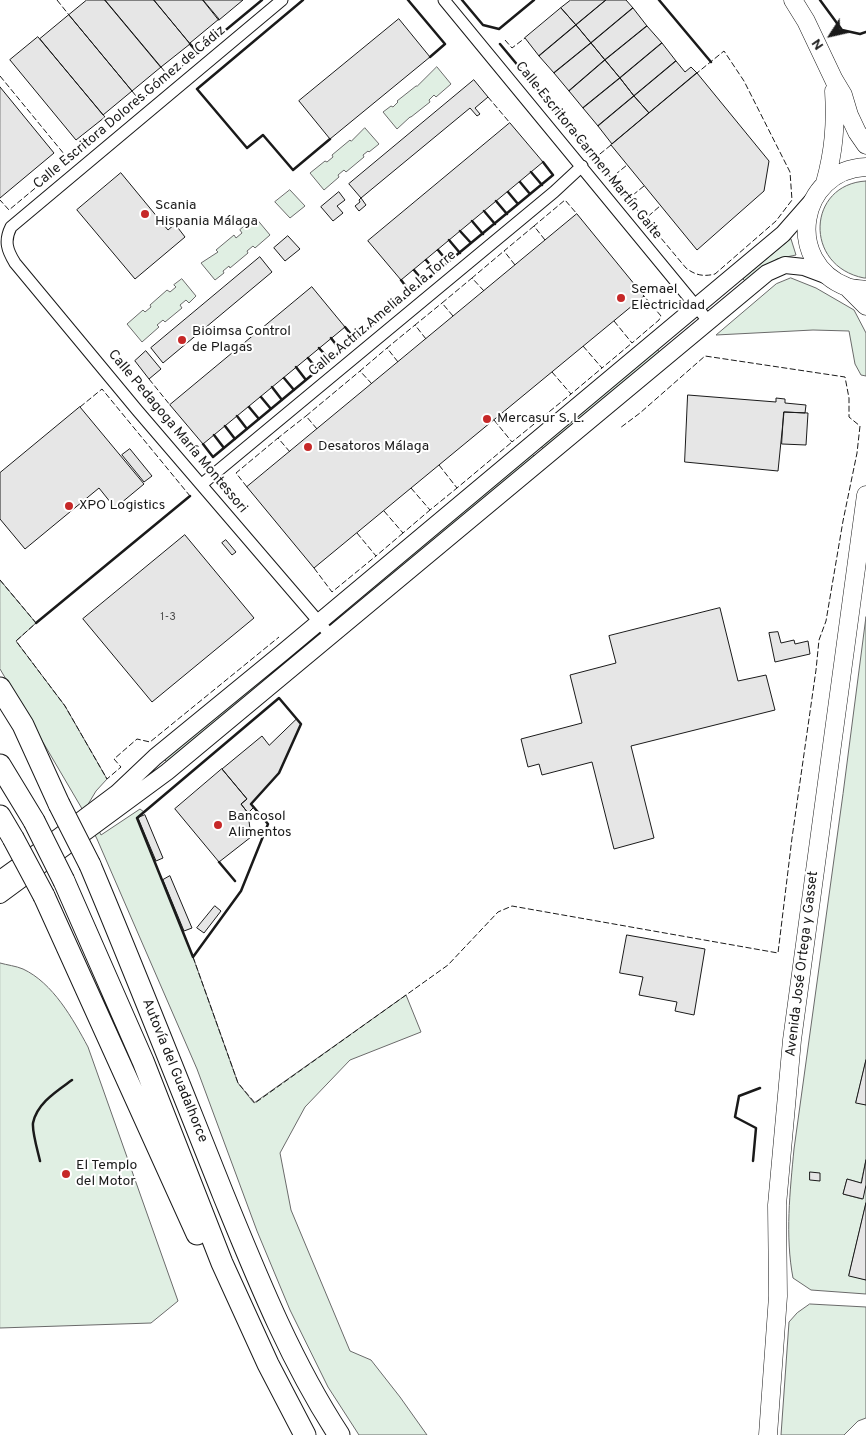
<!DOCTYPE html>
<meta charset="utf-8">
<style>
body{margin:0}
#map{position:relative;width:866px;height:1435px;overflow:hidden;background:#fff;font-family:Overpass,sans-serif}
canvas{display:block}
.north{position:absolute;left:806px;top:10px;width:50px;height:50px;-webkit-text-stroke:4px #fff;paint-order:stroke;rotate:235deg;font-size:14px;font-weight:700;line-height:20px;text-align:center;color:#1a1a1a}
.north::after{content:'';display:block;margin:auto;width:18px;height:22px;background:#1a1a1a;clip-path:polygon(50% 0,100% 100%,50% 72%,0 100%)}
</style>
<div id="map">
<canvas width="866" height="1435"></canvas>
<div class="north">N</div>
</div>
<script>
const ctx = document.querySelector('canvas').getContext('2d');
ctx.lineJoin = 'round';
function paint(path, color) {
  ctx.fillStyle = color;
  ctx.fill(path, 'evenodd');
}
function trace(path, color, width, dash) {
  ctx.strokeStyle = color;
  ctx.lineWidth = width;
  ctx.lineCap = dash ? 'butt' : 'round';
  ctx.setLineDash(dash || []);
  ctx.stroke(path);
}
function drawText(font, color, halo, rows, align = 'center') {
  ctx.font = font + ' Overpass,sans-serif';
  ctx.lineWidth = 4;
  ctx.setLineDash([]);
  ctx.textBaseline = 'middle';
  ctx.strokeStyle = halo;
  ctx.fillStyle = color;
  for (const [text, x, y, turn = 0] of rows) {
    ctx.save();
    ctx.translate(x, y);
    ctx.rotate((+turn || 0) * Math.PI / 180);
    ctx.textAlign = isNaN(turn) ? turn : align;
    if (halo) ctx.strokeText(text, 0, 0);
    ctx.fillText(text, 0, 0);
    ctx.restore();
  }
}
const green = new Path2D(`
 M437,67L451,84L436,97L434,95L429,100L430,102L411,117H410L397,129L383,112L391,106L393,107L398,102L397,101L416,86H417Z
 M365,128L379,144L369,152L368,151L363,155L364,157L346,172L344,170L338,175L339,177L324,190L310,173L325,161L327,162L333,157L332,155L350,140L351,141Z
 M866,181V278H864C803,266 807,184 866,181Z
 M290,190L305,206L290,218L275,202Z
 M255,217L270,235L255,248L253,246L247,251L248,253L230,268L229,266L223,271L224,273L215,280L201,263L218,252L216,250L234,235L236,238L242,233L240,230Z
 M791,239L796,255L777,259L746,282L743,279Z
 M791,278L816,288L854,310L866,333V376L861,375L855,364L849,331L813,330L716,335L776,284Z
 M182,279L196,296L189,303L186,300L180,305L182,308L165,322L163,320L157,325L159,327L142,342L127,324L143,310L145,312L151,307L150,305L167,290L170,292L176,287L174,285Z
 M657,349L661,354L544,451L541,446Z
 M532,454L535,457L367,597L364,593Z
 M0,580L36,623L16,641L65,706L107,779L96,791L87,806L101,835L140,809L144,812L137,818L193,957L238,1083L254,1103L406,995L421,1032L350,1060L305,1107L280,1153L291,1210L350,1351L371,1360L400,1397L427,1435H359L328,1387L290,1310L257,1231L197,1069L97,839L81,807L0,669Z
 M866,617V1060L856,1102L866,1105V1160L861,1183L847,1179L843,1194L862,1199L866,1185V1203L849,1275L866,1280V1294L811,1290L793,1278C785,1236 790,1191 794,1149L843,794Z
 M280,663L283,666L167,762L164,759Z
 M0,963C7,965 16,966 23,969C53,983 73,1019 88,1047L178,1301L151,1323L0,1328Z
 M810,1304L866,1307V1418L858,1421L844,1435H781L789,1322L797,1313Z`);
const building = new Path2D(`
 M87,0H105L161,67L132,91L69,15Z
 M105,0H154L190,44L161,67Z
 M154,0H203L219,19L190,43Z
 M203,0H243L219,20Z
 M571,0H606L576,25L561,8Z
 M606,0H626L633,8L591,43L576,25Z
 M561,8L576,25L539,56L525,38Z
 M633,8L647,26L605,60L591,43Z
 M69,15L132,91L103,115L40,39Z
 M399,19L430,57L330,139L299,101Z
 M576,25L591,43L554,73L539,56Z
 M647,26L662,43L620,78L605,60Z
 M38,37L105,117L76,140L10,60Z
 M591,43L605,60L569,91L554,73Z
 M662,43L676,61L634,96L620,78Z
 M605,60L620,78L583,108L569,91Z
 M676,61L685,72L691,67L697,73L649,113L634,96Z
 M697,73L769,161L764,191L697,250L611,145Z
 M620,78L634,96L598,126L583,108Z
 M474,80L488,97L475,108L480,114L477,116L470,108L361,198L366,205L359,211L355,206L360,202L359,200L361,198L349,184Z
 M0,87L54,153L0,198Z
 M634,96L649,113L612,144L598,126Z
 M510,123L543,162L401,280L368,241Z
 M121,173L168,230L175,224L185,237L135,279L77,210Z
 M339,192L345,200L337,206L343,213L333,221L321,207Z
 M577,214L644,296L314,568L247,487Z
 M288,236L300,249L285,261L274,248Z
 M260,257L272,272L163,363L151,348Z
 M312,287L345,327L203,444L170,405Z
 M146,351L161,369L149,379L135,361Z
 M688,395L776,402V398L785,399V403L806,405L805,413L784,412L778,471L685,462Z
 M80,407L144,484L115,508L99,488L25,549L0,519V473Z
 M784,412L808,413L806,445L782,444Z
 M130,449L152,476L144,482L122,455Z
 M185,535L254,618L152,702L83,619Z
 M226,540L236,552L232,555L222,543Z
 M720,608L738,681L766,675L775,710L631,746L654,838L614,849L592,762L542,775L539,764L528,767L521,739L582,723L570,675L616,663L609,636Z
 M778,632L781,643L794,640L795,644L808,641L810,654L775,662L769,633Z
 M297,719L301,724L279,773L251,804L254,807L248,813L241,804L247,799L222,769L262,736L269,745Z
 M222,769L247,799L241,804L248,813L251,837L219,862L175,809Z
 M145,815L163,858L156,861L138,818Z
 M170,876L192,928L184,931L163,880Z
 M215,906L221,911L204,933L197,928Z
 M627,935L705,949L694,1015L675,1011L677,1002L639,995L643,977L620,973Z
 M866,1060V1105L856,1103Z
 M866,1160V1185L863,1199L843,1194L847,1179L861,1183Z
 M810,1172L820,1173V1181L810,1180Z
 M866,1203V1280L849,1276Z`);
const street = new Path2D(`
 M282,0L11,227C4,241 7,250 15,263L137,410L331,636
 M444,0L709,322
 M202,484L554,192L582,166`);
const secondary = new Path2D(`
 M0,879L53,841L117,793L155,757L282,653L783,234L812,201
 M0,895L167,772L767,273L785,265L804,267L828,276`);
const primary = new Path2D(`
 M793,0L806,21L834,80L843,95L849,115L857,132L866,145
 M866,167C798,170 784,263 847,287C853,289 860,289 866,290
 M825,183C834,151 836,124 834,91
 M847,287L866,306
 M768,1435L778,1296L777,1205L792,1040L866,495`);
const highway = new Path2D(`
 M0,688L23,725L59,804
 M0,765L34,821
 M0,816L13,838
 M90,865C136,974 179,1084 223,1194C257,1277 290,1360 339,1435
 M64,881L143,1061L222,1263L268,1364L305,1435
 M44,896L197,1234`);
const highwayBridge = new Path2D(`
 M59,804L90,865
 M34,821L64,881
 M13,838L44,896`);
const fence = new Path2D(`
 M57,0L69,15
 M505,40L512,48L525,38
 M161,67L169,77L198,53
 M0,76L69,160L9,210L0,200
 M132,91L140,101
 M488,97L510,123
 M105,117L111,125L169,77
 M611,145L595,158L611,178L627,165
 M69,160L111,125
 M611,178L628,199
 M644,186L628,199L645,219L660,206
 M645,219L686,268C695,275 703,277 715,274L776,221L792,200L790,172L744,81L724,51L697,73
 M545,240L534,226L565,200L577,214
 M515,265L504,251L534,226
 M484,291L472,278L504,251
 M453,316L442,303L472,278
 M614,321L632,343L659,320L661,316L644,296
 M426,339L415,325L442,303
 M583,346L602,368L632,343
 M398,362L387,348L415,325
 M552,372L571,394L602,368
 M149,379L170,405
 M372,384L360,371L387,348
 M80,407L102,389L190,496
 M494,420L512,442L571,394
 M317,429L306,416L360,371
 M290,452L278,438L306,416
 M439,465L457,488L512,442
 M247,487L236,473L278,438
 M411,488L430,510L457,488
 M384,511L403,533L430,510
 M357,533L376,556L403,533
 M314,568L332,592L376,556
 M0,580L36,623L16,641L65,706L107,779L121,767L114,759L137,739L150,742L279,637
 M193,957L238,1083L255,1103L448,965L498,912L512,906L778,953L792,838L816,670L819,640L826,621L843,521L857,453L860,426L849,417V398L845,377L705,356L640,413L620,428`);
const wall = new Path2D(`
 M303,0L197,89L247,148L263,135L293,170L330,139
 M408,0L445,44L430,57
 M462,0L483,25L499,29L534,0
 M659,0L711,62
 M820,0L842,30L860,34L866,32
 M190,44L198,53L262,0
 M500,44L595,158
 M531,172L542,185
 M520,182L530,194
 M508,192L518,204
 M496,201L507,214
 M484,211L495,224
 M472,221L483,234
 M460,231L471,243
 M449,240L460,253
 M438,250L448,262
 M426,260L436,272
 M414,270L424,282
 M401,280L411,293
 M345,327L355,339
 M331,338L341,351
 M319,348L330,360
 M308,358L318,370
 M296,367L306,380
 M284,378L294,390
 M272,387L282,400
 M261,397L271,409
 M249,407L259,419
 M237,416L247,429
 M225,426L235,439
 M214,435L224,448
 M203,444L213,457L553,175L543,162
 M36,623L190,496
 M279,698L301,724L279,773L251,804L268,824L241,891L193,957L137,818Z
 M219,862L235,881
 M40,1161C38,1152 32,1132 33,1123C37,1103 57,1091 72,1080
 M753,1161L756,1128L735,1117L739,1096L760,1088`);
const markers = [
 [145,214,5,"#c62828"],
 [621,298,5,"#c62828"],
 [182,340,5,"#c62828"],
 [487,419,5,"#c62828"],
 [308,447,5,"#c62828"],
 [69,506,5,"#c62828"],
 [218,825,5,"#c62828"],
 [66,1174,5,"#c62828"]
];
const numberNames = [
 ["1-3",168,618]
];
const streetNames = [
 ["Calle Escritora Dolores Gómez de Cádiz",130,108,-40],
 ["Calle Escritora Carmen Martín Gaite",588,151,51],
 ["Calle Actriz Amelia de la Torre",383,314,-40],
 ["Calle Pedagoga María Montessori",177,432,50],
 ["Avenida José Ortega y Gasset",803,964,-83],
 ["Autovía del Guadalhorce",174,1071,68]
];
const poiNames = [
 ["Scania",155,206],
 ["Hispania Málaga",155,222],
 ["Semael",631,290],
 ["Electricidad",631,306],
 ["Bioimsa Control",192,332],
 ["de Plagas",192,348],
 ["Mercasur S. L.",497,419],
 ["Desatoros Málaga",318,447],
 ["XPO Logistics",79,506],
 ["Bancosol",228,817],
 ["Alimentos",228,833],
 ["El Templo",76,1166],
 ["del Motor",76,1182]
];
paint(green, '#e0efe3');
trace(green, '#6a6a6a', 1);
paint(building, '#e6e6e6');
trace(building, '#1a1a1a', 1);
trace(street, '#1a1a1a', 13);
trace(secondary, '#1a1a1a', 18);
trace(primary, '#1a1a1a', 19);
trace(highway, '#1a1a1a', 23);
trace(street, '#fff', 11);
trace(secondary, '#fff', 16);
trace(primary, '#fff', 18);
trace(highway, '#fff', 21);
trace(highwayBridge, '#1a1a1a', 23, []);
trace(highwayBridge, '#fff', 21);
trace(fence, '#1a1a1a', 1, [6, 2.5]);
trace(wall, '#1a1a1a', 2.5);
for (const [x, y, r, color] of markers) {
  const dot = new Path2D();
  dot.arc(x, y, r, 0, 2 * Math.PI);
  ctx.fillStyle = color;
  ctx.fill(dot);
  trace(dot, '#fff', 2);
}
drawText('11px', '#4d4d4d', null, numberNames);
drawText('14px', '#1a1a1a', '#fff', streetNames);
drawText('14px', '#1a1a1a', '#fff', poiNames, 'left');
</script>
